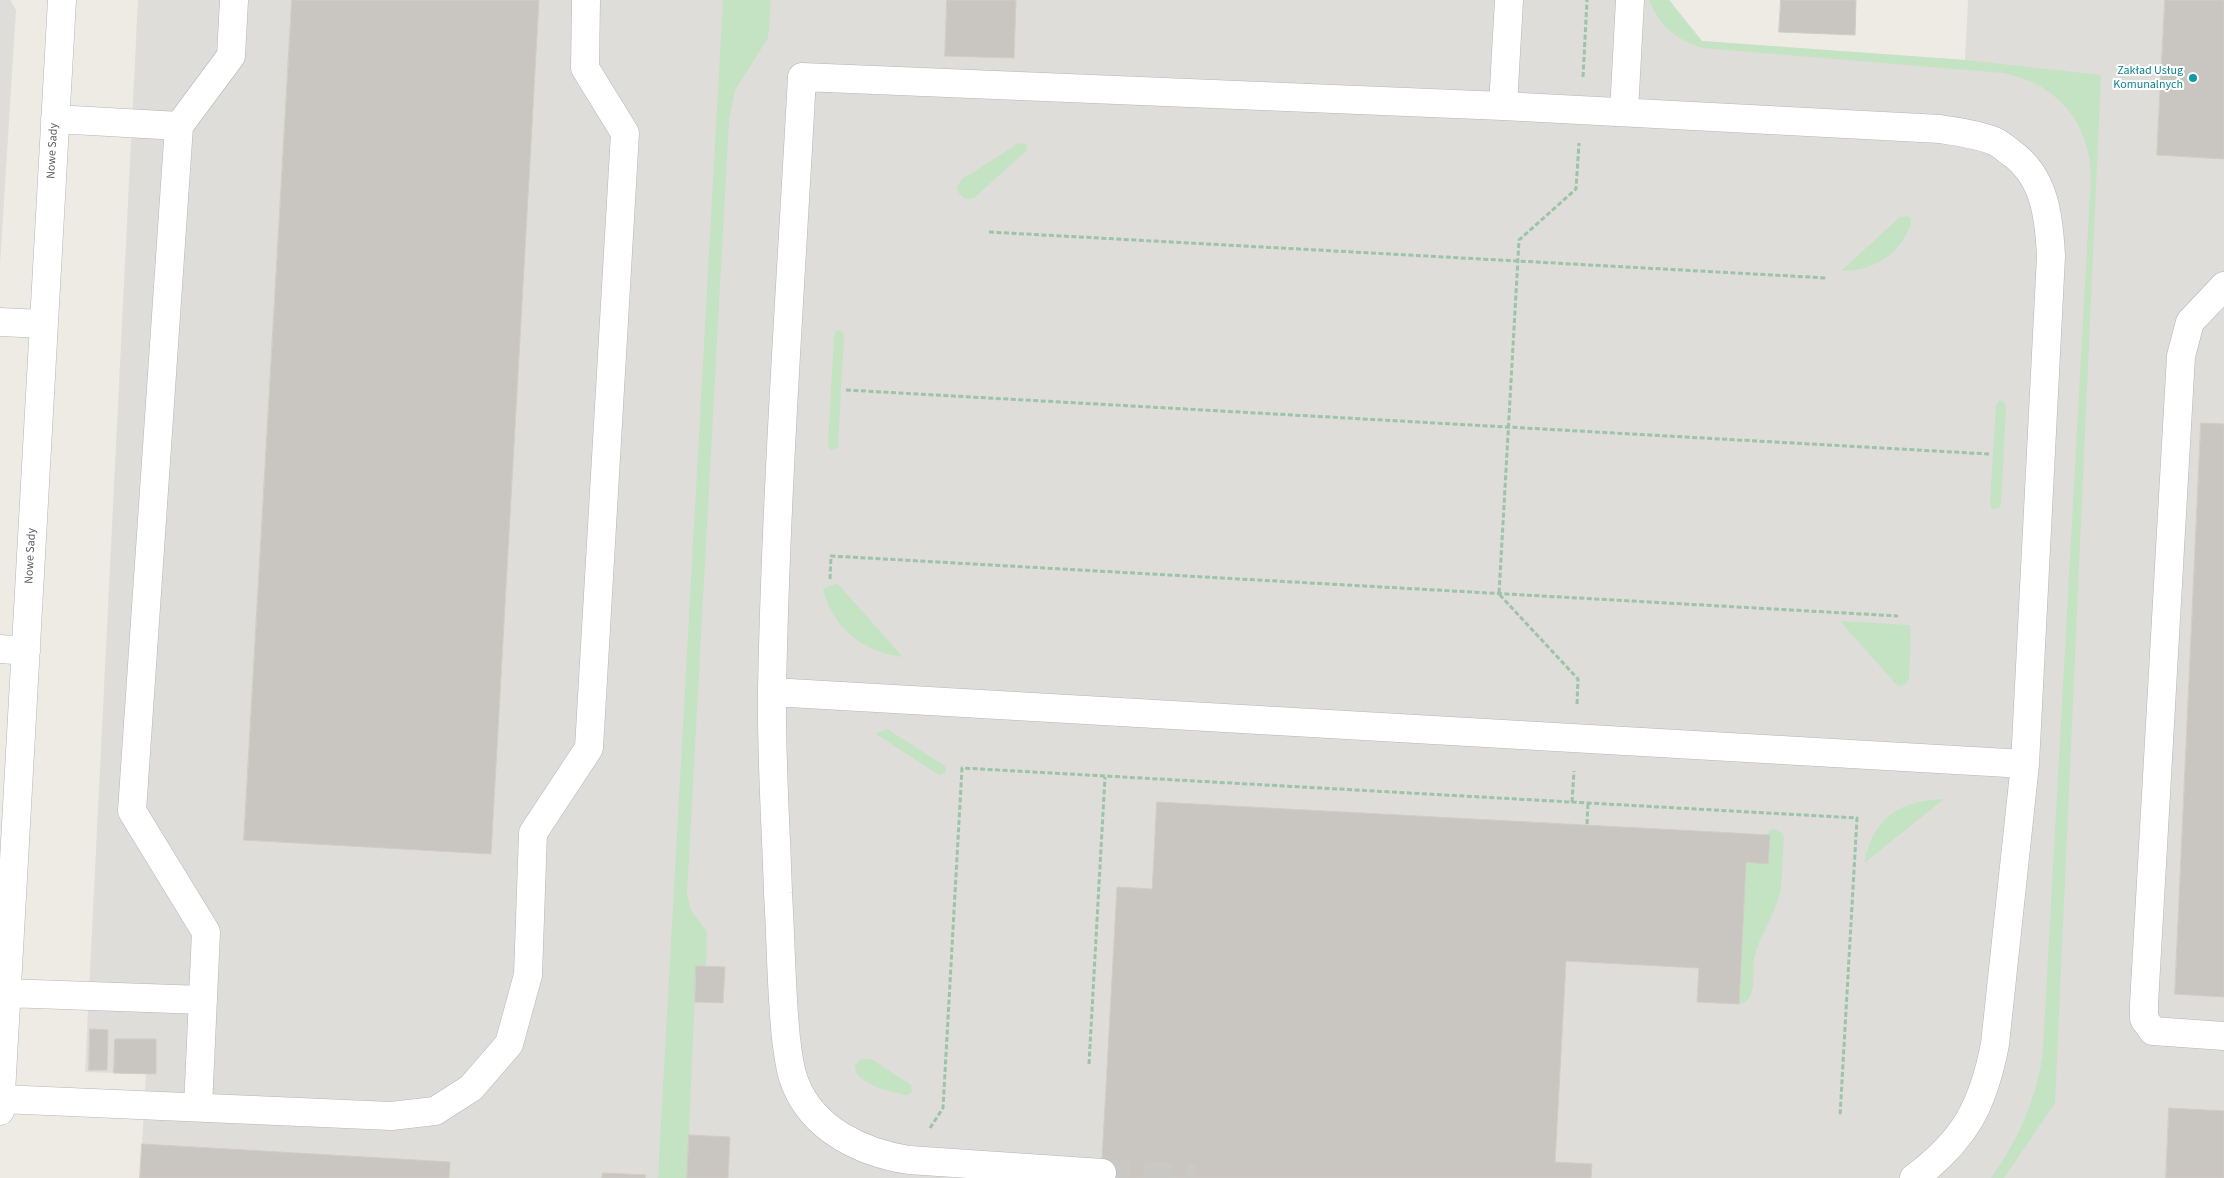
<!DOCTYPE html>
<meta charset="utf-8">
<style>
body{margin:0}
canvas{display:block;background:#edebe4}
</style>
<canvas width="2224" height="1178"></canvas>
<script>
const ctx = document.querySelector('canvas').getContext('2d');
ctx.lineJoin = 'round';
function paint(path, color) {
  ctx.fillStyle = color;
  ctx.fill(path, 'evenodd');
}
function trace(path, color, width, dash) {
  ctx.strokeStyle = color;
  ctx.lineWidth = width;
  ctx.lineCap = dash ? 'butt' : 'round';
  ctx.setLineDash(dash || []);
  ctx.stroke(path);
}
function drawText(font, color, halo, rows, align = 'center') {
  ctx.font = font + ' "Source Sans 3",sans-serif';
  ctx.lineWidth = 4;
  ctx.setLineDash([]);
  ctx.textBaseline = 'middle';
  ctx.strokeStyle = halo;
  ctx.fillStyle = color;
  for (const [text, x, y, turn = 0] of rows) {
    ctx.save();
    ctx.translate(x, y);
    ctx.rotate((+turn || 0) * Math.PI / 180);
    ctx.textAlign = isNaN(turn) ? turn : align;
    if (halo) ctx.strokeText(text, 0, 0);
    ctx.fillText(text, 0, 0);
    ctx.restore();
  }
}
const industrial = new Path2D(`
 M0,0H10L16,10L0,265Z
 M138,0H1669L1702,41L1965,60L1968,0H2224V1178H140L146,1074L85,1072Z`);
const green = new Path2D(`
 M723,0H771L768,38L735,90L729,120L687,894L691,910L707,932L706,966H696L687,1178H658Z
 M1649,0H1669L1702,41L1965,60L2101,75L2055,1103L2004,1178H1991C2019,1139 2037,1098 2043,1050L2091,175C2089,121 2056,83 2003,73L1703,48C1677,41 1659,25 1649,0Z
 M1019,143L1026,144L1027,150L974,198L965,199L958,192L957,188L962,179Z
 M1907,216L1910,218L1911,225C1898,255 1875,271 1841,271L1899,218Z
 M837,330L843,332L844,336L838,445V448L830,450L828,445L834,336Z
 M2000,400L2005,403L2006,406L2001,504L2000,507L1995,509H1992L1990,503L1996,405Z
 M837,583L903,657C864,652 833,629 823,589Z
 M1840,621L1909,625L1911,630L1909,678L1907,683L1901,686L1896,684Z
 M887,729L945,766L946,772L939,775L876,734Z
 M1944,799L1864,863C1874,817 1898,801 1944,799Z
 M1775,829L1782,833L1784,838C1782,855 1783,875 1780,892C1775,917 1758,936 1754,961C1752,974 1758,1001 1739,1004L1746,862L1768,863L1770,835H1766L1770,830Z
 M861,1059H871L911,1085L912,1092L907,1095C892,1092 853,1084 855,1065Z`);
const building = new Path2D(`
 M292,0H539L491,854L244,840Z
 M947,0H1016L1014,58L945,56Z
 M1781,0H1856L1855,35L1779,32Z
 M2165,0H2224V159L2157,155Z
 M2201,423L2224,424V997L2175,994Z
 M1157,802L1770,835L1768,864L1746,862L1739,1004L1697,1002L1699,968L1566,961L1555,1162L1592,1164L1591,1178H1101L1117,887L1152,889Z
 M696,966L725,967L723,1003L695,1002Z
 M90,1029L108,1030L107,1070H89Z
 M115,1039H156V1074L114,1073Z
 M2169,1108L2224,1111V1178H2166Z
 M689,1135L730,1137L728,1178H687Z
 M142,1144L450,1162L449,1178H140Z
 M603,1173L646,1175L645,1178H602Z`);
const minorTunnel = new Path2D(`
 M1102,1173L1195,1178`);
const path = new Path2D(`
 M1583,77L1587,0
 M989,232L1827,278
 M846,390L1989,454
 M830,579L831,556L1898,616
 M1577,704L1578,679L1499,594L1519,240L1576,189L1579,143
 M1572,802L1574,771
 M1587,824L1588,803
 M1089,1064L1105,777
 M930,1128L943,1108L962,768L1857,818L1840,1116`);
const minor = new Path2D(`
 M1503,106L1509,0
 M1624,112L1630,0
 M55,119L179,126
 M2224,286L2190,322L2181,356L2144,1004V1019L2153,1031L2224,1036
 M0,322L43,324
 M0,649L26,651
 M772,692L2025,764
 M6,993L203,1000
 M1,1099L391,1116L435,1111L471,1088L509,1044L528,975L533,833L589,748L625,133L585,68L586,0
 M198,1107L206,932L132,811L179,126L231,56L234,0
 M0,1111L62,0
 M1102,1173L909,1160C863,1153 813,1130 795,1083C789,1069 788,1052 786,1038C781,990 781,941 778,893C776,826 771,758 772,690C776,486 791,281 802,77L1503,106L1940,129C1958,132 1977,134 1994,141C1999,143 2005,148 2010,152C2045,176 2049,217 2051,256L2025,764L1995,1044C1983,1106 1965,1140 1914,1178`);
const markers = [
 [2193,78,5,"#0f9aa8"]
];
const cultureNames = [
 ["Zakład Usług",2183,71],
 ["Komunalnych",2183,85]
];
const streetNames = [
 ["Nowe Sady",53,151,-87],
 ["Nowe Sady",31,556,-87]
];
paint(industrial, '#dfddd9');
paint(green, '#c4e3c3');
paint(building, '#c9c6c1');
trace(building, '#d1cdc3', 1);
trace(minorTunnel, '#c9c8c4', 28, [28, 14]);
trace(minor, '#b2b5b8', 29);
trace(path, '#9dc3a8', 3, [5, 2.5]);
trace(minor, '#fff', 28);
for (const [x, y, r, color] of markers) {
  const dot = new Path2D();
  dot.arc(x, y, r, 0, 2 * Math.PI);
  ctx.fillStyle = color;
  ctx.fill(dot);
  trace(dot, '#fff', 2);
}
drawText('12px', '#0d838f', '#fff', cultureNames, 'right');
drawText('12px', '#5c6063', '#fff', streetNames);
</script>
